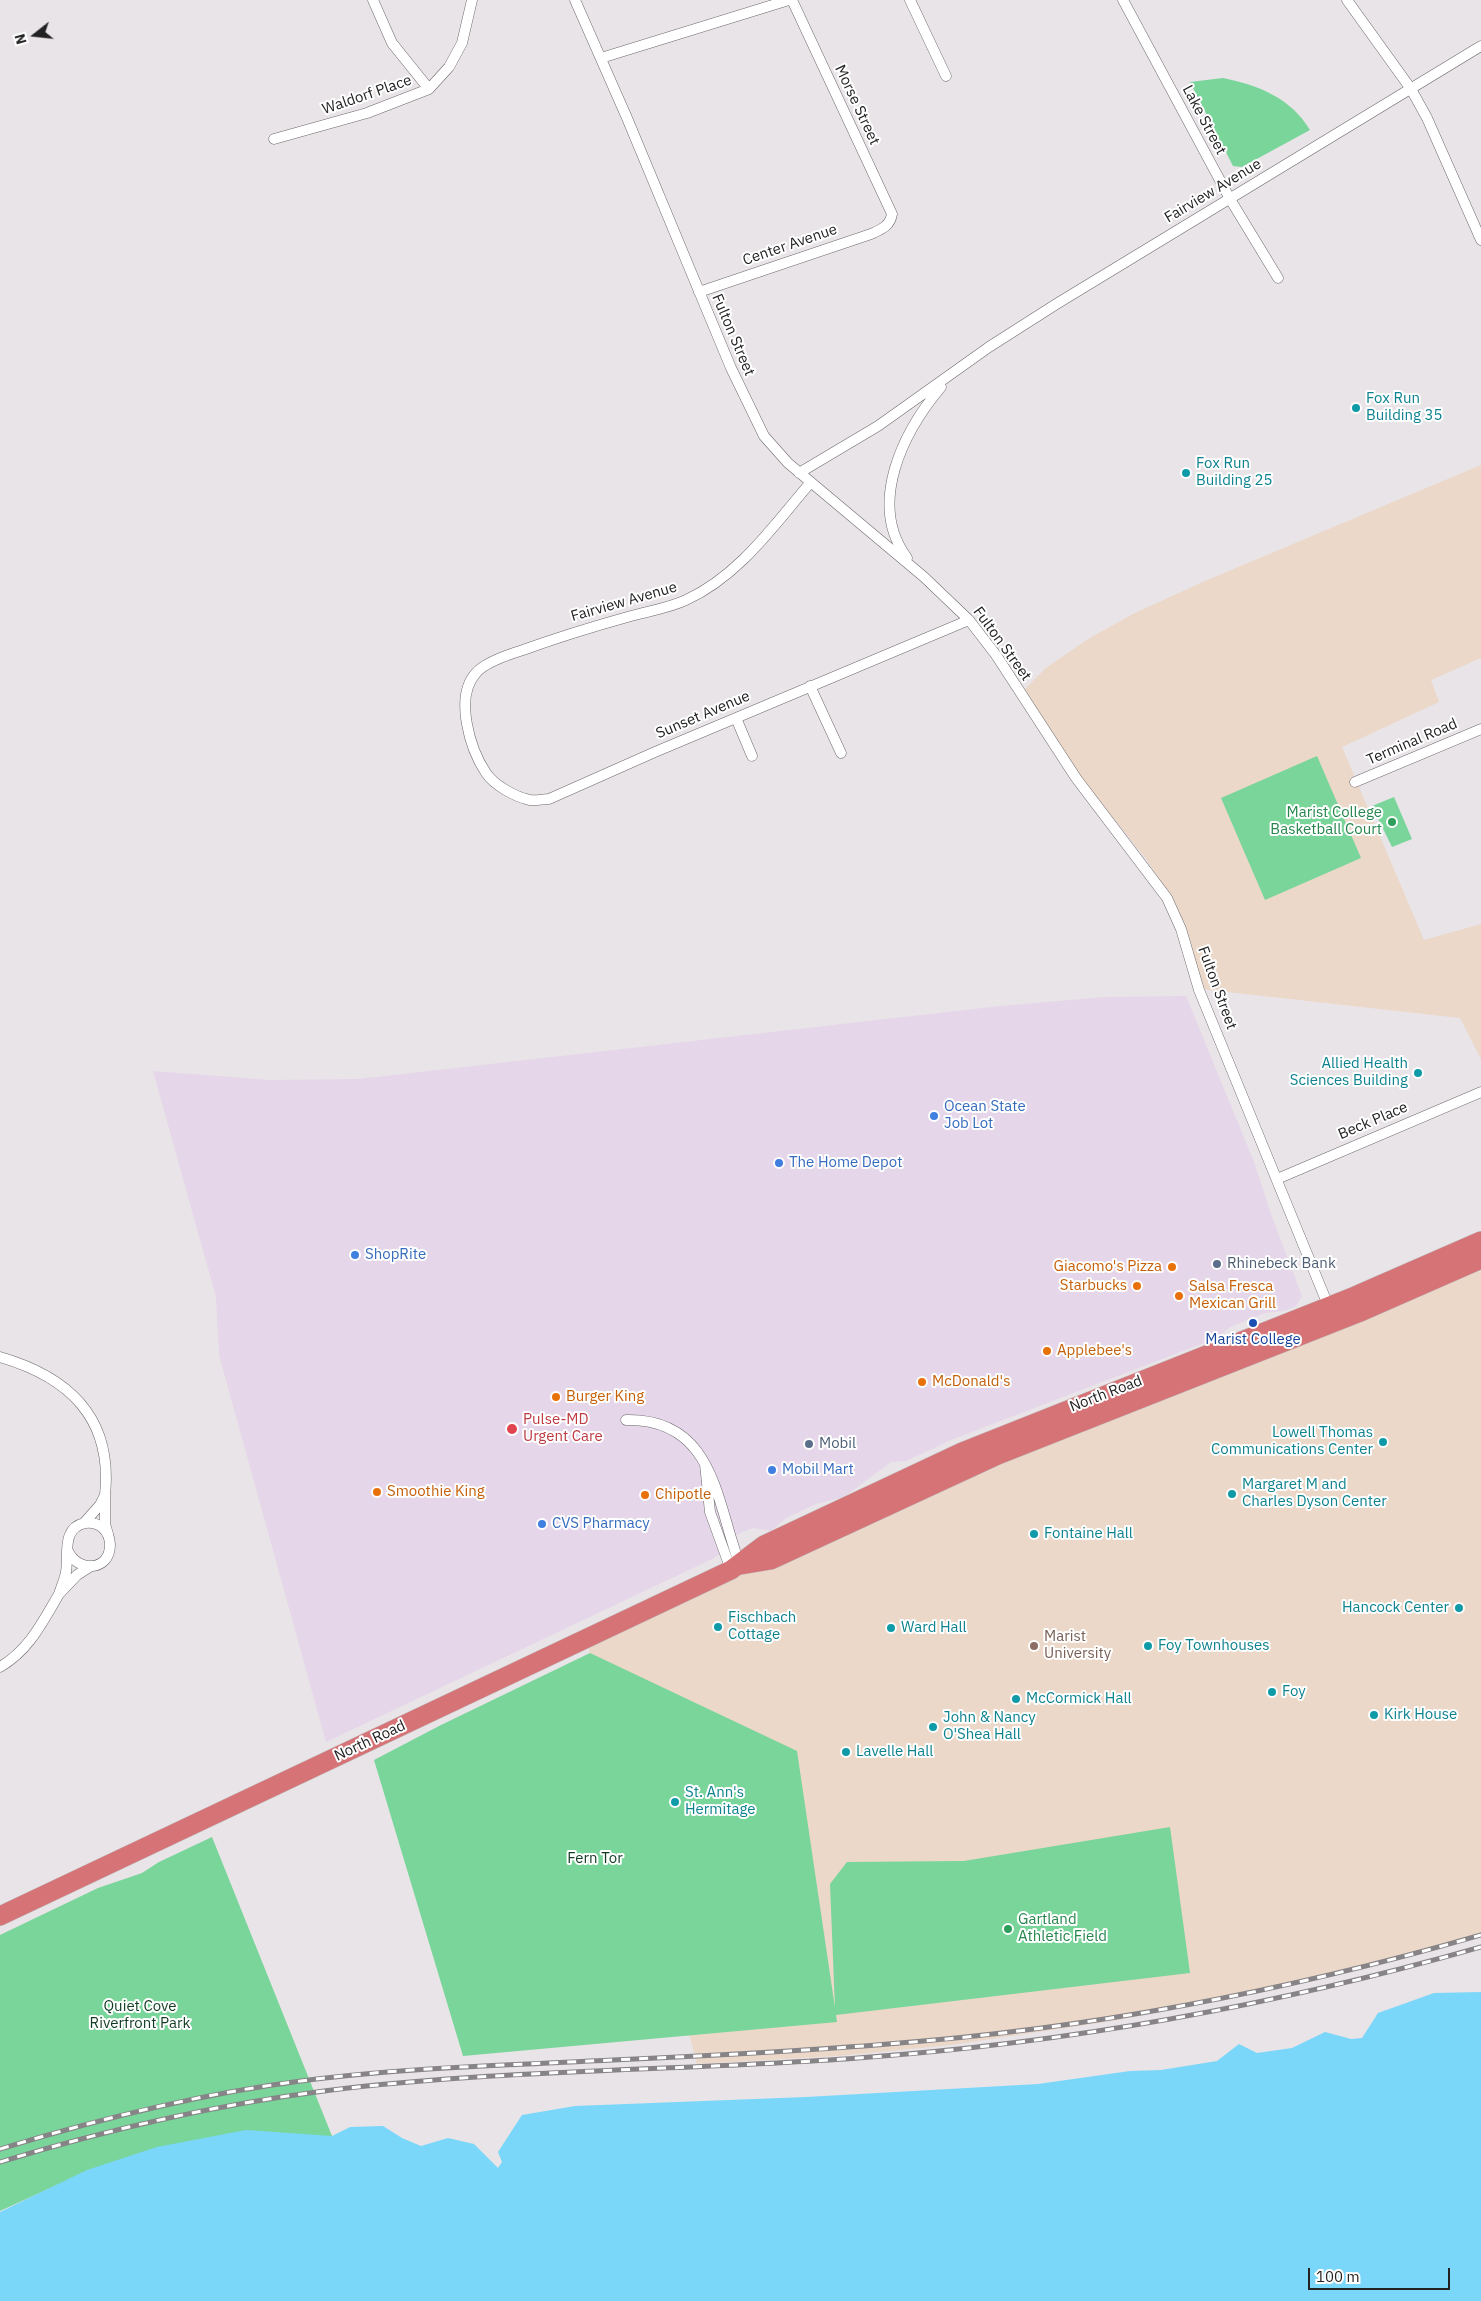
<!DOCTYPE html>
<style>
body{margin:0}
#map{position:relative;width:1481px;height:2301px;overflow:hidden;background:#e9e4e8;font-family:"IBM Plex Sans",sans-serif}
canvas{display:block}
.north{position:absolute;left:10px;top:10px;width:50px;height:50px;-webkit-text-stroke:4px #fff;paint-order:stroke;rotate:254deg;font-size:14px;font-weight:700;line-height:20px;text-align:center;color:#232223}
.north::after{content:'';display:block;margin:auto;width:18px;height:22px;background:#232223;clip-path:polygon(50% 0,100% 100%,50% 72%,0 100%)}
.scale{position:absolute;left:1308px;top:2268px;width:142px;height:22px;box-sizing:border-box;border:2px solid #232223;border-top:0;padding-left:6px;font-size:15px;line-height:18px;white-space:nowrap;color:#232223;-webkit-text-stroke:4px #fff;paint-order:stroke}
</style>
<div id="map">
<canvas width="1481" height="2301"></canvas>
<div class="north">N</div>
<div class="scale">100 m</div>
</div>
<script>
const ctx = document.querySelector('canvas').getContext('2d');
ctx.lineJoin = 'round';
function paint(path, color) {
  ctx.fillStyle = color;
  ctx.fill(path, 'evenodd');
}
function trace(path, color, width, dash) {
  ctx.strokeStyle = color;
  ctx.lineWidth = width;
  ctx.lineCap = dash ? 'butt' : 'round';
  ctx.setLineDash(dash || []);
  ctx.stroke(path);
}
function drawText(font, color, halo, rows, align = 'center') {
  ctx.font = font + ' "IBM Plex Sans",sans-serif';
  ctx.lineWidth = 4;
  ctx.setLineDash([]);
  ctx.textBaseline = 'middle';
  ctx.strokeStyle = halo;
  ctx.fillStyle = color;
  for (const [text, x, y, turn = 0] of rows) {
    ctx.save();
    ctx.translate(x, y);
    ctx.rotate((+turn || 0) * Math.PI / 180);
    ctx.textAlign = isNaN(turn) ? turn : align;
    if (halo) ctx.strokeText(text, 0, 0);
    ctx.fillText(text, 0, 0);
    ctx.restore();
  }
}
const commercial = new Path2D(`
 M1186,996L1254,1162L1271,1214L1302,1296L1296,1306L1284,1311L1265,1313L1230,1327L1217,1338L951,1440L906,1461L891,1462L844,1497L816,1504L786,1518L771,1531L753,1528L726,1539L721,1553L712,1559L326,1742L219,1355L216,1297L153,1071L270,1080L359,1079L1000,1006L1106,997Z`);
const education = new Path2D(`
 M1481,465V658L1431,680L1439,702L1342,747L1424,940L1481,924V1059L1460,1018L1201,989L1173,900L1146,859L1057,747L1022,692L1046,668L1088,639L1133,614L1205,581Z
 M1481,1240V1936L1285,1986L1118,2020L951,2045L838,2056L697,2064L586,1639Z`);
const green = new Path2D(`
 M1223,78C1258,85 1291,98 1310,130L1242,167L1233,166L1190,82Z
 M1317,756L1361,858L1265,900L1221,798Z
 M1394,797L1412,839L1392,847L1372,806Z
 M590,1653L797,1751L835,2008L830,1884L847,1862L964,1861L1170,1827L1190,1973L836,2015L837,2022L463,2056L374,1760L441,1725Z
 M212,1837L332,2136L57,2185L0,2211V1935L98,1888L142,1873L159,1862Z`);
const water = new Path2D(`
 M1481,1992V2301H0V2212L87,2170L157,2147L246,2130L332,2136L350,2127L383,2126L402,2138L421,2146L448,2138L474,2144L498,2168L502,2162L498,2152L522,2115L575,2106L806,2097L1038,2084L1130,2071L1161,2070L1217,2061L1239,2044L1257,2053L1292,2048L1325,2032L1351,2039L1362,2038L1378,2013L1434,1993Z`);
const street = new Path2D(`
 M373,0L392,43L429,89
 M575,0L627,118L731,368L764,436L788,463L924,577L969,620L996,655L1076,778L1167,898L1181,929L1199,990L1330,1310
 M910,0L946,76
 M1123,0L1230,199L1278,278
 M1347,0L1411,89L1427,118L1481,240
 M601,58L789,0
 M274,139L367,113L429,89L449,67L462,43L472,0
 M699,292L871,234C882,229 890,226 892,214L792,0
 M799,473L878,426L989,347L1058,303L1481,46
 M811,482C774,525 739,576 686,600C669,608 649,611 631,616C595,626 559,637 523,650C510,654 485,662 476,673C454,697 470,749 486,773C494,785 515,797 530,800C536,801 543,799 549,799L655,752L969,620
 M907,558C867,504 903,432 941,387
 M810,686L841,753
 M736,718L752,756
 M1355,782L1481,729
 M1277,1179L1481,1092
 M0,1357C69,1377 113,1418 105,1495
 M626,1420C715,1418 716,1503 740,1565
 M705,1464L710,1512L731,1570
 M84,1523L100,1505L105,1495V1524L108,1534
 M68,1551C78,1573 110,1571 110,1545C110,1539 108,1533 103,1528C98,1524 91,1522 85,1523C61,1528 69,1555 66,1572C65,1579 61,1587 59,1594L77,1575L91,1566
 M0,1667C29,1650 42,1623 59,1594`);
const highway = new Path2D(`
 M741,1565L771,1560L998,1455L1358,1313L1481,1259
 M0,1916L731,1570L764,1545L962,1452L1355,1296L1481,1241`);
const rail = new Path2D(`
 M0,2149C99,2119 199,2094 301,2081C376,2071 452,2067 527,2064C647,2058 768,2054 888,2044C1089,2029 1288,1991 1481,1935
 M0,2162C106,2130 214,2105 324,2091C501,2069 680,2071 858,2058C1069,2043 1278,2005 1481,1947`);
const markers = [
 [1356,408,5,"#0f9aa8"],
 [1186,473,5,"#0f9aa8"],
 [1392,822,5,"#2e9e5b"],
 [1418,1073,5,"#0f9aa8"],
 [934,1116,5,"#3f7fe0"],
 [779,1163,5,"#3f7fe0"],
 [355,1255,5,"#3f7fe0"],
 [1217,1264,5,"#5c6f8a"],
 [1172,1267,5,"#e8710a"],
 [1137,1286,5,"#e8710a"],
 [1179,1296,5,"#e8710a"],
 [1253,1323,5,"#1a4fb4"],
 [1047,1351,5,"#e8710a"],
 [922,1382,5,"#e8710a"],
 [556,1397,5,"#e8710a"],
 [512,1429,6,"#e0444e"],
 [1383,1442,5,"#0f9aa8"],
 [809,1444,5,"#5c6f8a"],
 [772,1470,5,"#3f7fe0"],
 [377,1492,5,"#e8710a"],
 [1232,1494,5,"#0f9aa8"],
 [645,1495,5,"#e8710a"],
 [542,1524,5,"#3f7fe0"],
 [1034,1534,5,"#0f9aa8"],
 [1459,1608,5,"#0f9aa8"],
 [718,1627,5,"#0f9aa8"],
 [891,1628,5,"#0f9aa8"],
 [1034,1646,5,"#8d6e63"],
 [1148,1646,5,"#0f9aa8"],
 [1272,1692,5,"#0f9aa8"],
 [1016,1699,5,"#0f9aa8"],
 [1374,1715,5,"#0f9aa8"],
 [933,1727,5,"#0f9aa8"],
 [846,1752,5,"#0f9aa8"],
 [675,1802,5,"#0f9aa8"],
 [1008,1929,5,"#2e9e5b"]
];
const streetNames = [
 ["Waldorf Place",367,95,-19],
 ["Morse Street",857,105,65],
 ["Lake Street",1204,120,62],
 ["Fairview Avenue",1213,191,-31],
 ["Center Avenue",790,245,-19],
 ["Fulton Street",733,335,67],
 ["Fairview Avenue",624,602,-16],
 ["Fulton Street",1002,644,54],
 ["Sunset Avenue",703,715,-23],
 ["Terminal Road",1412,742,-23],
 ["Fulton Street",1217,988,70],
 ["Beck Place",1373,1121,-23],
 ["North Road",1106,1394,-21],
 ["North Road",370,1741,-25]
];
const cultureNames = [
 ["Fox Run",1366,399],
 ["Building 35",1366,416],
 ["Fox Run",1196,464],
 ["Building 25",1196,481],
 ["Allied Health",1408,1064,"right"],
 ["Sciences Building",1408,1081,"right"],
 ["Lowell Thomas",1373,1433,"right"],
 ["Communications Center",1373,1450,"right"],
 ["Margaret M and",1242,1485],
 ["Charles Dyson Center",1242,1502],
 ["Fontaine Hall",1044,1534],
 ["Hancock Center",1449,1608,"right"],
 ["Fischbach",728,1618],
 ["Cottage",728,1635],
 ["Ward Hall",901,1628],
 ["Foy Townhouses",1158,1646],
 ["Foy",1282,1692],
 ["McCormick Hall",1026,1699],
 ["Kirk House",1384,1715],
 ["John & Nancy",943,1718],
 ["O'Shea Hall",943,1735],
 ["Lavelle Hall",856,1752],
 ["St. Ann's",685,1793],
 ["Hermitage",685,1810]
];
const leisureNames = [
 ["Marist College",1382,813],
 ["Basketball Court",1382,830],
 ["Gartland",1018,1920,"left"],
 ["Athletic Field",1018,1937,"left"]
];
const shopNames = [
 ["Ocean State",944,1107],
 ["Job Lot",944,1124],
 ["The Home Depot",789,1163],
 ["ShopRite",365,1255],
 ["Mobil Mart",782,1470],
 ["CVS Pharmacy",552,1524]
];
const serviceNames = [
 ["Rhinebeck Bank",1227,1264],
 ["Mobil",819,1444]
];
const foodNames = [
 ["Giacomo's Pizza",1162,1267,"right"],
 ["Starbucks",1127,1286,"right"],
 ["Salsa Fresca",1189,1287],
 ["Mexican Grill",1189,1304],
 ["Applebee's",1057,1351],
 ["McDonald's",932,1382],
 ["Burger King",566,1397],
 ["Smoothie King",387,1492],
 ["Chipotle",655,1495]
];
const transitNames = [
 ["Marist College",1253,1340]
];
const healthNames = [
 ["Pulse-MD",523,1420],
 ["Urgent Care",523,1437]
];
const educationNames = [
 ["Marist",1044,1637],
 ["University",1044,1654]
];
const parkNames = [
 ["Fern Tor",595,1859],
 ["Quiet Cove",140,2007],
 ["Riverfront Park",140,2024]
];
paint(commercial, '#e5d6e9');
paint(education, '#ebd8c8');
paint(green, '#79d59a');
paint(water, '#7ad7f9');
trace(street, '#6c686c', 11);
trace(highway, '#c1c1c1', 20);
trace(street, '#fff', 10);
trace(highway, '#d67377', 19);
trace(rail, '#878487', 5);
trace(rail, '#fff', 3, [9]);
for (const [x, y, r, color] of markers) {
  const dot = new Path2D();
  dot.arc(x, y, r, 0, 2 * Math.PI);
  ctx.fillStyle = color;
  ctx.fill(dot);
  trace(dot, '#fff', 2);
}
drawText('15px', '#232223', '#fff', streetNames);
drawText('15px', '#0d838f', '#fff', cultureNames, 'left');
drawText('15px', '#27864d', '#fff', leisureNames, 'right');
drawText('15px', '#366cbe', '#fff', shopNames, 'left');
drawText('15px', '#4e5e75', '#fff', serviceNames, 'left');
drawText('15px', '#c56008', '#fff', foodNames, 'left');
drawText('15px', '#164399', '#fff', transitNames);
drawText('15px', '#be3a42', '#fff', healthNames, 'left');
drawText('15px', '#785e54', '#fff', educationNames, 'left');
drawText('15px', '#123b23', '#fff', parkNames);
</script>
